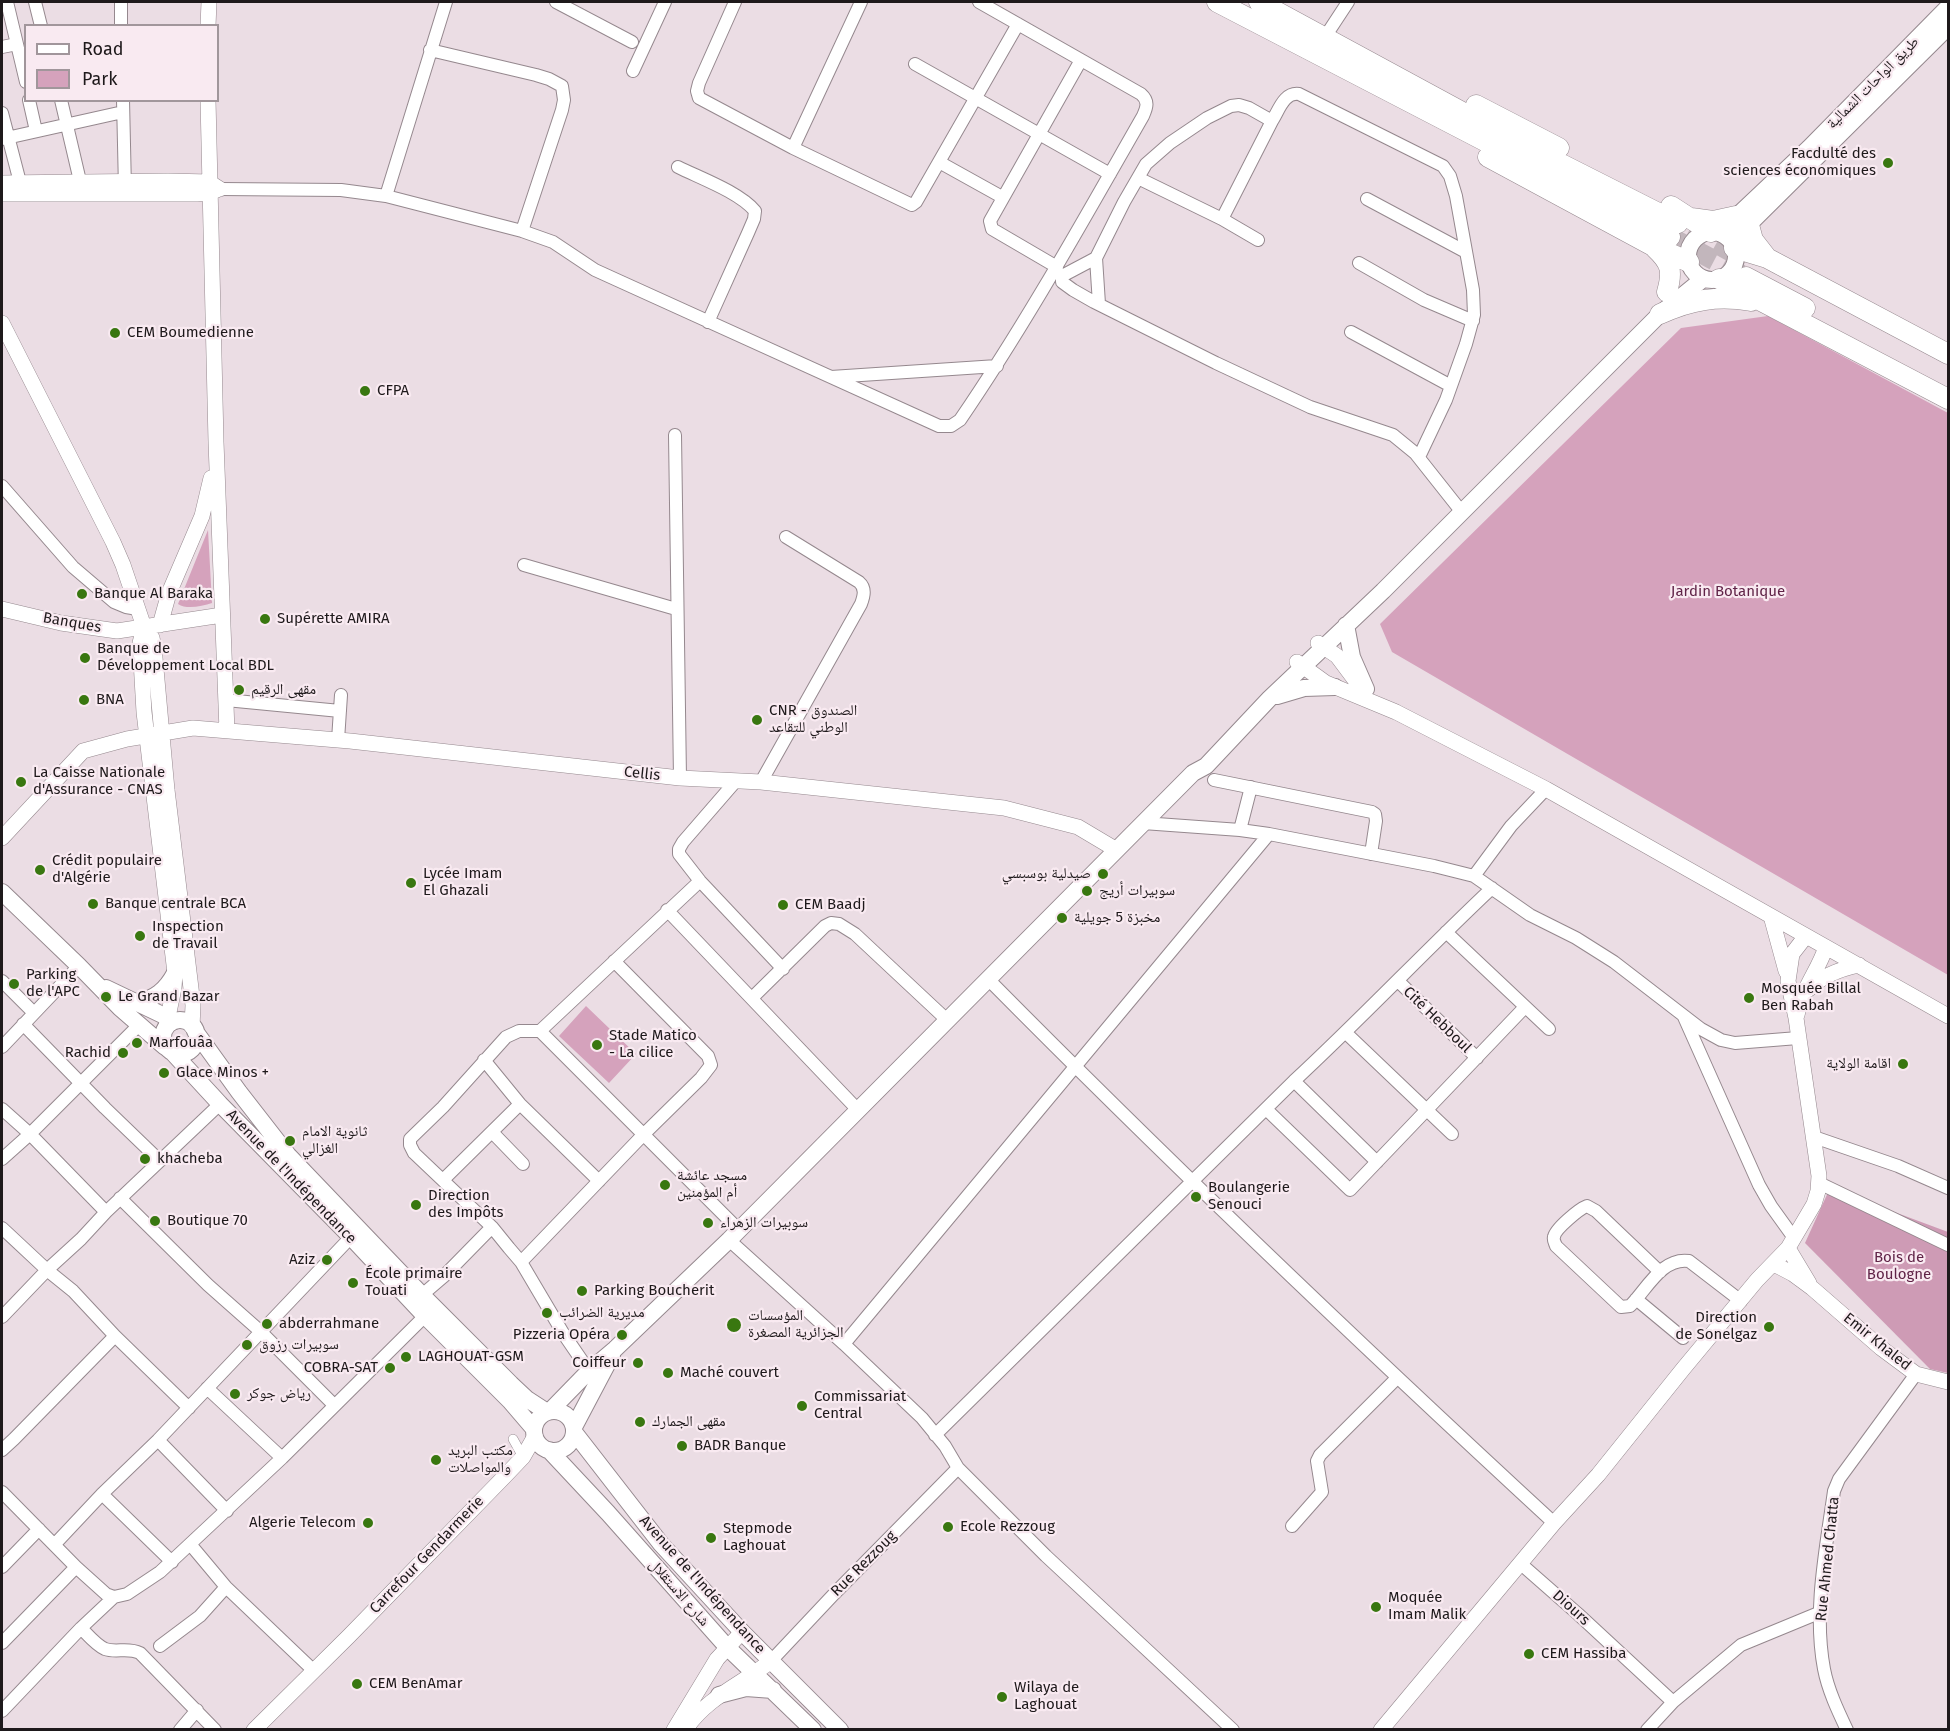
<!DOCTYPE html>
<meta charset="utf-8">
<style>
body{margin:0}
#map{position:relative;width:1950px;height:1731px;overflow:hidden;background:#ebdde4;font-family:"Fira Sans",sans-serif}
canvas{display:block}
.frame{position:absolute;inset:0;border:3px solid #1e191b;pointer-events:none}
.legend{position:absolute;left:24px;top:24px;width:195px;height:78px;box-sizing:border-box;background:#f9eaf1;border:2px solid #a1969b;margin:0;padding:8px 10px;list-style:none;font-size:18px;color:#1e191b}
.legend li{display:flex;align-items:center;gap:12px;height:30px}
.legend b{width:30px;border:2px solid #a1969b}
</style>
<div id="map">
<canvas width="1950" height="1731"></canvas>
<div class="frame"></div>
<ul class="legend">
<li><b style="height:8px;background:#fff"></b>Road</li>
<li><b style="height:16px;background:#d5a2bc"></b>Park</li>
</ul>
</div>
<script>
const ctx = document.querySelector('canvas').getContext('2d');
ctx.lineJoin = 'round';
function paint(path, color) {
  ctx.fillStyle = color;
  ctx.fill(path, 'evenodd');
}
function trace(path, color, width, dash) {
  ctx.strokeStyle = color;
  ctx.lineWidth = width;
  ctx.lineCap = dash ? 'butt' : 'round';
  ctx.setLineDash(dash || []);
  ctx.stroke(path);
}
function drawText(font, color, halo, rows, align = 'center') {
  ctx.font = font + ' "Fira Sans","Noto Naskh Arabic",sans-serif';
  ctx.lineWidth = 4.5;
  ctx.setLineDash([]);
  ctx.textBaseline = 'middle';
  ctx.strokeStyle = halo;
  ctx.fillStyle = color;
  for (const [text, x, y, turn = 0] of rows) {
    ctx.save();
    ctx.translate(x, y);
    ctx.rotate((+turn || 0) * Math.PI / 180);
    ctx.textAlign = isNaN(turn) ? turn : align;
    if (halo) ctx.strokeText(text, 0, 0);
    ctx.fillText(text, 0, 0);
    ctx.restore();
  }
}
const green = new Path2D(`
 M1768,316L1948,413V975L1392,652L1380,624L1681,328Z
 M208,530L212,603C202,606 187,610 178,604Z
 M586,1006L636,1054L609,1083L559,1036Z`);
const forest = new Path2D(`
 M1830,1188L1948,1232V1373L1930,1369L1805,1243Z`);
const trunkTunnel = new Path2D(`
 M1690,229L1746,260
 M1670,237L1746,277`);
const pedestrian = new Path2D(`
 M513,1439L523,1457`);
const minor = new Path2D(`
 M7,2L26,82
 M35,2L41,26
 M556,2L632,42
 M735,2L699,83L697,91L699,98L793,148L912,205L916,202L1018,24
 M121,26V2
 M1325,37L1348,2
 M2,47L17,44
 M430,50L536,75L549,79L562,86L564,100L562,110L522,231
 M915,64L1110,174
 M633,71L665,2
 M29,100L36,131
 M61,100L80,181
 M123,100L125,189
 M2,113L22,190
 M2,139L123,112
 M793,148L861,2
 M939,162L1002,197
 M678,167C700,178 739,192 755,211L754,219L748,233L708,322
 M1138,178L1222,219L1272,121
 M220,189L341,190L386,196L522,231L553,242L595,270L617,280L939,426H951L960,420C1027,322 1084,219 1143,116C1147,107 1149,101 1141,94L979,2
 M386,196L446,2
 M1367,199L1466,252
 M1222,219L1258,240
 M1096,258L1124,202L1146,164L1170,143L1207,118L1231,106L1239,105L1249,108L1272,121C1279,110 1284,92 1299,94L1443,166L1450,176L1456,196L1473,290L1474,315L1466,344L1446,400L1419,457
 M1359,263L1424,300L1473,321
 M1057,267L992,229L990,221L1081,60
 M1099,304L1096,258L1062,276V282L1073,290L1094,302L1216,363L1310,407L1393,435L1415,453L1457,506
 M1351,332L1451,386
 M831,377L997,366
 M675,435L680,778
 M2,486L73,567L114,602L126,607L138,609
 M524,565L676,609
 M226,700L340,711
 M338,740L341,695
 M1214,780L1372,812L1375,814L1376,821L1371,854
 M735,782L683,842L679,849V854L700,881L783,969
 M761,782L861,604C864,596 866,588 859,582L786,537
 M1143,823L1240,830L1269,834L1434,866L1474,876L1530,915L1576,938L1614,962L1701,1029L1721,1040L1735,1043L1798,1038
 M1240,830L1251,787
 M1474,876L1511,826L1546,789
 M667,910L857,1109
 M1446,932L1549,1029
 M988,979C1172,1165 1361,1345 1554,1523
 M2,981L34,1013
 M1398,981L1477,1058
 M752,998L825,926L831,923L839,924L855,934L947,1020
 M1684,1017L1759,1185L1771,1206L1794,1238
 M23,1024L105,1108L159,1160
 M540,1031L739,1230
 M1346,1033L1452,1134
 M2,1047L79,966
 M484,1060L520,1104L599,1181
 M1294,1081L1377,1162
 M2,1109L30,1134L106,1212
 M1266,1109L1350,1190L1525,1007
 M492,1132L523,1164
 M1814,1137L1898,1166L1948,1188
 M2,1159L30,1134L139,1025
 M443,1180L520,1104
 M1819,1183L1948,1245
 M120,1198L208,1285L260,1331L334,1405
 M2,1228L47,1270L73,1291L115,1336L189,1408
 M729,1240L844,1344L922,1418L945,1446L958,1468L1046,1556L1233,1730
 M521,1262L643,1135L701,1078L711,1065L708,1056L614,961
 M1660,1272L1596,1211L1587,1206C1579,1209 1555,1229 1554,1237C1553,1240 1555,1243 1556,1246L1621,1307L1630,1306C1647,1289 1662,1257 1689,1261L1741,1301
 M422,1295L443,1277L492,1227
 M1636,1299L1683,1338
 M2,1317L47,1270L81,1239L106,1212L220,1104
 M844,1344L1269,834
 M589,1371L563,1333L521,1262L509,1248L492,1227L414,1153L410,1145V1139L443,1107L506,1037L519,1031H540L700,881
 M207,1388L282,1458
 M935,1435L1294,1081C1362,1018 1425,951 1492,888
 M158,1440L227,1511
 M2,1450L14,1439L115,1336
 M2,1492L76,1567
 M102,1494L172,1562
 M1292,1526L1322,1492L1317,1461L1320,1455L1397,1378
 M55,1544L102,1494L158,1440L351,1237
 M190,1544L226,1587L313,1670
 M1521,1564L1578,1614L1673,1702L1741,1645L1821,1612
 M2,1567L39,1529
 M81,1628C88,1635 96,1645 105,1649C116,1653 128,1647 140,1653L215,1730
 M2,1643L76,1567L106,1594L114,1597L127,1594L160,1572L282,1458L425,1316
 M160,1646L200,1616L226,1587
 M771,1661L834,1594L958,1468
 M2,1711L81,1628L114,1597
 M180,1730L197,1710
 M1647,1730L1673,1702
 M1847,1730C1838,1711 1828,1690 1824,1669C1813,1611 1826,1549 1834,1491L1839,1479L1916,1374`);
const tertiary = new Path2D(`
 M208,26L209,2
 M208,100L216,442L227,731
 M2,183L168,181L209,182L220,189
 M2,194H197L209,193L217,190
 M2,323L113,542L123,565L144,627L152,638L154,647L167,790L193,1005L192,1027
 M2,609L61,623L117,631L222,615
 M160,625L169,593L202,516L211,478
 M144,627L140,643L144,712L175,973L174,988L166,1027
 M1318,643L1337,656L1355,680L1365,688
 M1297,662L1326,683L1396,712L1546,789L1948,1016
 M2,838L83,751L127,739L193,728L350,741L680,778L761,782L1004,808L1078,827L1115,849
 M1771,916L1786,971
 M1809,989C1823,975 1840,969 1859,965
 M1797,1015C1802,989 1818,971 1826,947
 M1788,1248L1809,1283
 M1774,1264L1793,1274L1812,1288L1881,1348L1916,1374L1948,1382
 M254,1730L349,1636L505,1476L523,1457L535,1436
 M674,1730L717,1659L742,1632
 M685,1730C707,1697 742,1684 771,1661
 M1381,1730L1554,1523L1598,1475L1683,1369L1757,1280L1788,1248L1814,1204L1818,1191L1819,1176L1796,1018L1788,981L1792,954L1806,936`);
const secondary = new Path2D(`
 M1688 256a24 24 0 1 1 48 0a24 24 0 1 1-48 0Z
 M1719,233L1809,148L1948,7
 M1731,242L1948,27
 M1346,625L1352,657L1366,689
 M1277,696L1304,688L1335,687
 M2,892L79,966L120,1008L165,1047
 M106,988L175,1021
 M136,1003C155,999 166,990 175,973
 M163 1037a17 17 0 1 1 34 0a17 17 0 1 1-34 0Z
 M195,1031L239,1092L288,1155L422,1295L511,1384L527,1399L547,1412
 M173,1053L220,1104L351,1237L425,1316L510,1401L534,1429
 M550,1411L589,1371L615,1349L729,1240L1193,773L1206,766L1270,698L1383,591L1660,314L1703,279
 M534 1431a20 20 0 1 1 40 0a20 20 0 1 1-40 0Z
 M574,1427L612,1355
 M574,1432L661,1544L742,1632L840,1730
 M549,1450L608,1513L727,1647L813,1730
 M719,1695L746,1688L773,1690`);
const trunk = new Path2D(`
 M1217,2L1670,237
 M1259,2L1510,138L1678,223
 M1476,105L1559,148
 M1488,157L1653,246L1689,262
 M1671,206L1711,232
 M1691,218L1713,221L1736,216
 M1749,225L1753,240L1767,258
 M1655,248C1671,263 1673,271 1667,292
 M1734,248L1767,258L1948,354
 M1746,277L1805,308
 M1719,279L1948,399
 M1660,314C1690,300 1718,295 1751,301`);
const markers = [
 [1888,163,6,"#397710"],
 [115,333,6,"#397710"],
 [365,391,6,"#397710"],
 [82,594,6,"#397710"],
 [265,619,6,"#397710"],
 [85,658,6,"#397710"],
 [239,690,6,"#397710"],
 [84,700,6,"#397710"],
 [757,720,6,"#397710"],
 [21,782,6,"#397710"],
 [40,870,6,"#397710"],
 [1103,874,6,"#397710"],
 [411,883,6,"#397710"],
 [1087,891,6,"#397710"],
 [93,904,6,"#397710"],
 [783,905,6,"#397710"],
 [1062,918,6,"#397710"],
 [140,936,6,"#397710"],
 [14,984,6,"#397710"],
 [106,997,6,"#397710"],
 [1749,998,6,"#397710"],
 [137,1043,6,"#397710"],
 [597,1045,6,"#397710"],
 [123,1053,6,"#397710"],
 [1903,1064,6,"#397710"],
 [164,1073,6,"#397710"],
 [290,1141,6,"#397710"],
 [145,1159,6,"#397710"],
 [665,1185,6,"#397710"],
 [1196,1197,6,"#397710"],
 [416,1205,6,"#397710"],
 [155,1221,6,"#397710"],
 [708,1223,6,"#397710"],
 [327,1260,6,"#397710"],
 [353,1283,6,"#397710"],
 [582,1291,6,"#397710"],
 [547,1313,6,"#397710"],
 [267,1324,6,"#397710"],
 [734,1325,8,"#397710"],
 [1769,1327,6,"#397710"],
 [622,1335,6,"#397710"],
 [247,1345,6,"#397710"],
 [406,1357,6,"#397710"],
 [638,1363,6,"#397710"],
 [390,1368,6,"#397710"],
 [668,1373,6,"#397710"],
 [235,1394,6,"#397710"],
 [802,1406,6,"#397710"],
 [640,1422,6,"#397710"],
 [682,1446,6,"#397710"],
 [436,1460,6,"#397710"],
 [368,1523,6,"#397710"],
 [948,1527,6,"#397710"],
 [711,1538,6,"#397710"],
 [1376,1607,6,"#397710"],
 [1529,1654,6,"#397710"],
 [357,1684,6,"#397710"],
 [1002,1697,6,"#397710"]
];
const streetNames = [
 ["طريق الواحات الشمالية",1873,83,-45],
 ["Banques",72,623,10],
 ["Cellis",642,774,6],
 ["Cité Hebboul",1437,1020,44],
 ["Avenue de l'Indépendance",291,1177,46],
 ["Emir Khaled",1877,1342,39],
 ["Carrefour Gendarmerie",427,1555,-46],
 ["Rue Ahmed Chatta",1828,1559,-84],
 ["Rue Rezzoug",864,1564,-45],
 ["Avenue de l'Indépendance",702,1585,48],
 ["شارع الاستقلال",679,1593,49],
 ["Diours",1571,1608,42]
];
const poiNames = [
 ["Facdulté des",1876,154,"right"],
 ["sciences économiques",1876,171,"right"],
 ["CEM Boumedienne",127,333],
 ["CFPA",377,391],
 ["Banque Al Baraka",94,594],
 ["Supérette AMIRA",277,619],
 ["Banque de",97,649],
 ["Développement Local BDL",97,666],
 ["مقهى الرقيم",251,690],
 ["BNA",96,700],
 ["CNR - الصندوق",769,711],
 ["الوطني للتقاعد",769,728],
 ["La Caisse Nationale",33,773],
 ["d'Assurance - CNAS",33,790],
 ["Crédit populaire",52,861],
 ["d'Algérie",52,878],
 ["Lycée Imam",423,874],
 ["El Ghazali",423,891],
 ["صيدلية بوسبسي",1091,874,"right"],
 ["سوبيرات أريج",1099,891],
 ["Banque centrale BCA",105,904],
 ["CEM Baadj",795,905],
 ["مخبزة 5 جويلية",1074,918],
 ["Inspection",152,927],
 ["de Travail",152,944],
 ["Parking",26,975],
 ["de l'APC",26,992],
 ["Mosquée Billal",1761,989],
 ["Ben Rabah",1761,1006],
 ["Le Grand Bazar",118,997],
 ["Stade Matico",609,1036],
 ["- La cilice",609,1053],
 ["Marfouâa",149,1043],
 ["Rachid",111,1053,"right"],
 ["اقامة الولاية",1891,1064,"right"],
 ["Glace Minos +",176,1073],
 ["ثانوية الامام",302,1132],
 ["الغزالي",302,1149],
 ["khacheba",157,1159],
 ["مسجد عائشة",677,1176],
 ["أم المؤمنين",677,1193],
 ["Boulangerie",1208,1188],
 ["Senouci",1208,1205],
 ["Direction",428,1196],
 ["des Impôts",428,1213],
 ["Boutique 70",167,1221],
 ["سوبيرات الزهراء",720,1223],
 ["Aziz",315,1260,"right"],
 ["École primaire",365,1274],
 ["Touati",365,1291],
 ["Parking Boucherit",594,1291],
 ["مديرية الضرائب",559,1313],
 ["المؤسسات",748,1316],
 ["الجزائرية المصغرة",748,1333],
 ["Direction",1757,1318,"right"],
 ["de Sonelgaz",1757,1335,"right"],
 ["abderrahmane",279,1324],
 ["Pizzeria Opéra",610,1335,"right"],
 ["سوبيرات رزوق",259,1345],
 ["LAGHOUAT-GSM",418,1357],
 ["Coiffeur",626,1363,"right"],
 ["COBRA-SAT",378,1368,"right"],
 ["Maché couvert",680,1373],
 ["رياض جوكر",247,1394],
 ["Commissariat",814,1397],
 ["Central",814,1414],
 ["مقهى الجمارك",652,1422],
 ["BADR Banque",694,1446],
 ["مكتب البريد",448,1451],
 ["والمواصلات",448,1468],
 ["Algerie Telecom",356,1523,"right"],
 ["Ecole Rezzoug",960,1527],
 ["Stepmode",723,1529],
 ["Laghouat",723,1546],
 ["Moquée",1388,1598],
 ["Imam Malik",1388,1615],
 ["CEM Hassiba",1541,1654],
 ["CEM BenAmar",369,1684],
 ["Wilaya de",1014,1688],
 ["Laghouat",1014,1705]
];
const parkNames = [
 ["Jardin Botanique",1728,592],
 ["Bois de",1899,1258],
 ["Boulogne",1899,1275]
];
paint(green, '#d5a2bc');
paint(forest, '#ce9bb5');
trace(trunkTunnel, '#c2b6bc', 20, [20, 10]);
trace(pedestrian, '#95888e', 10);
trace(minor, '#95888e', 14);
trace(tertiary, '#95888e', 16);
trace(secondary, '#95888e', 18);
trace(trunk, '#95888e', 21);
trace(pedestrian, '#fff', 9);
trace(minor, '#fff', 12);
trace(tertiary, '#fff', 15);
trace(secondary, '#fff', 16);
trace(trunk, '#fff', 20);
for (const [x, y, r, color] of markers) {
  const dot = new Path2D();
  dot.arc(x, y, r, 0, 2 * Math.PI);
  ctx.fillStyle = color;
  ctx.fill(dot);
  trace(dot, '#f9eaf1', 2);
}
drawText('15px', '#1e191b', '#f9eaf1', streetNames);
drawText('15px', '#1e191b', '#f9eaf1', poiNames, 'left');
drawText('15px', '#602347', '#f9eaf1', parkNames);
</script>
